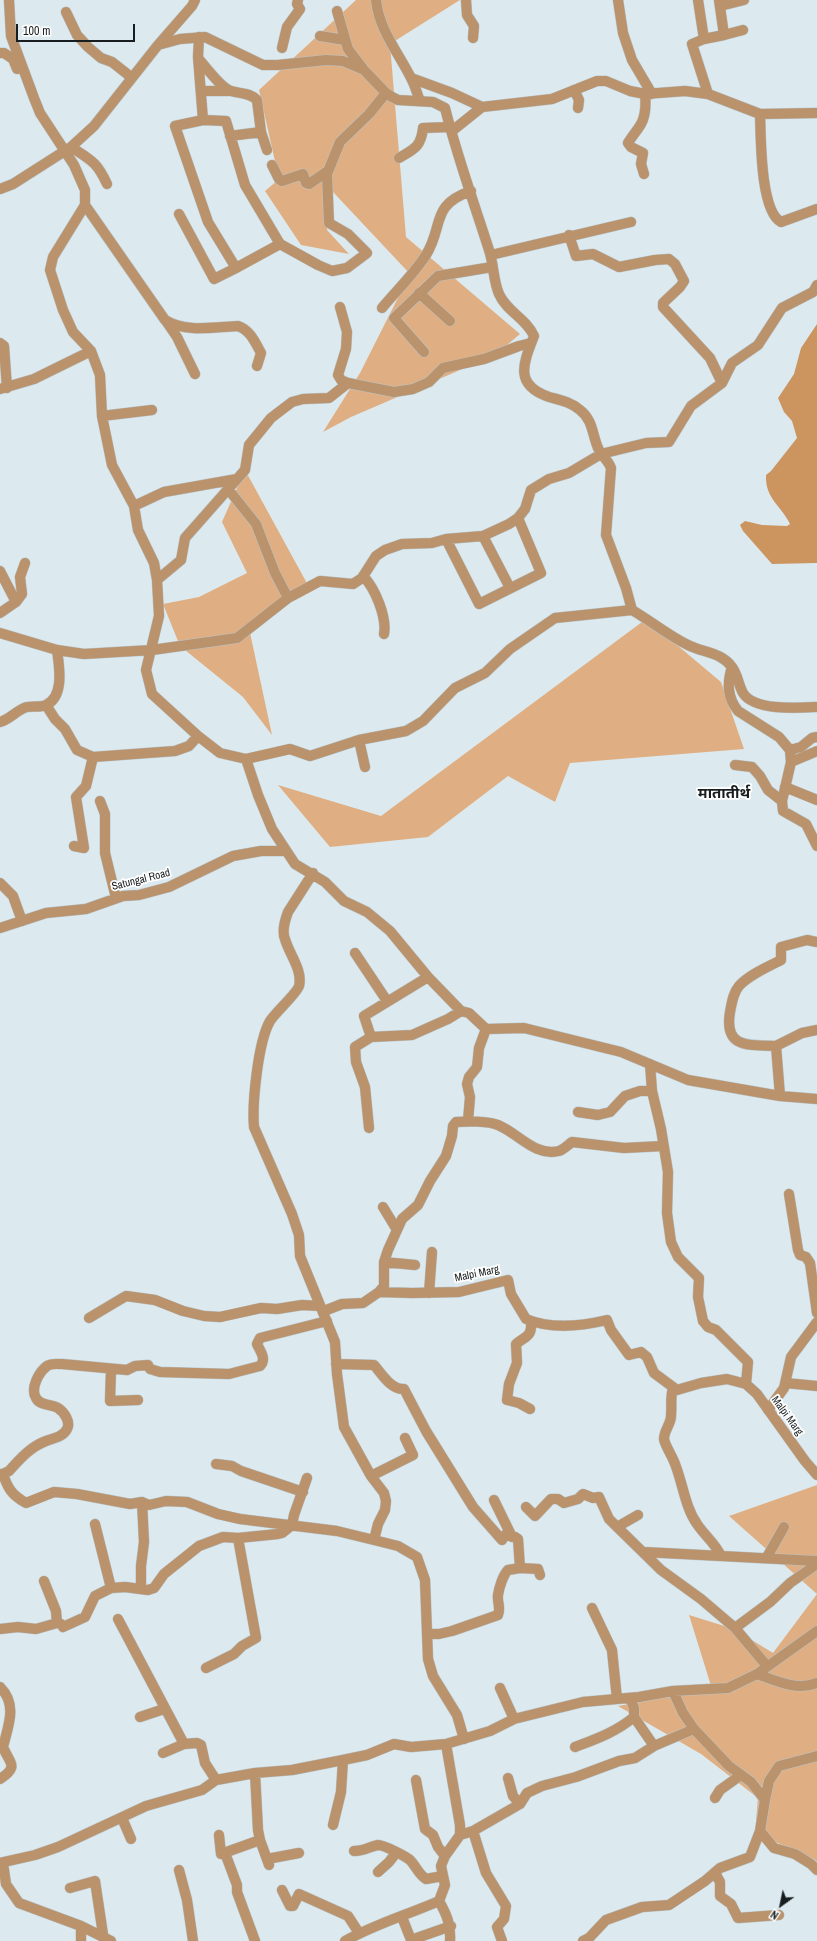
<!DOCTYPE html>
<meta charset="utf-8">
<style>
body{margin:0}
#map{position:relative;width:817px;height:1941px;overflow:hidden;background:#dceaef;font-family:"Archivo Narrow",sans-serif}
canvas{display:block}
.north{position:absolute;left:761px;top:1885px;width:40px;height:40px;-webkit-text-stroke:3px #fff;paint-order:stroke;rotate:213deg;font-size:11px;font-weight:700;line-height:16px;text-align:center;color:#181d1f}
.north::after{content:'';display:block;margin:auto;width:14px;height:18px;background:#181d1f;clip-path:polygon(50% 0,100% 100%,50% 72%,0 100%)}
.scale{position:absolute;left:16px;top:24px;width:119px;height:18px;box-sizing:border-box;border:2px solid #181d1f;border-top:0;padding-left:5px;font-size:12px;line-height:14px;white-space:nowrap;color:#181d1f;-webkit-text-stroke:3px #fff;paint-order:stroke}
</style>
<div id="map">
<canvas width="817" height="1941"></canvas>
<div class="north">N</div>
<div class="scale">100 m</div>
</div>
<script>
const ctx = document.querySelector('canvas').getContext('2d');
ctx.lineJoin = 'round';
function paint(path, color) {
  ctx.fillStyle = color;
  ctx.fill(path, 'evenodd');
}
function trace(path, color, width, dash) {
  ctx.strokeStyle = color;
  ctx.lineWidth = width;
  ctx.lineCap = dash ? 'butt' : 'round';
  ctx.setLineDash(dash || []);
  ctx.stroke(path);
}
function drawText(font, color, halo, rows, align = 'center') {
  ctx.font = font + ' "Archivo Narrow","Noto Sans Devanagari",sans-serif';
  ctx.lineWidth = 3.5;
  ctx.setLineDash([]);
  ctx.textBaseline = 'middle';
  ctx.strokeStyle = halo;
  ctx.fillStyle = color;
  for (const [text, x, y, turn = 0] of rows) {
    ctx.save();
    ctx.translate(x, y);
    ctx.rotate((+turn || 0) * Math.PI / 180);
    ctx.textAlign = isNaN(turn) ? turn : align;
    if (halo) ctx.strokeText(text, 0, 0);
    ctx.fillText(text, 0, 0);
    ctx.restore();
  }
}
const green = new Path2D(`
 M356,0H460L390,44L406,237L520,334L495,355L351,417L323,432L360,373L410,274L333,192L327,230L349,254L301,245L265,191L279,179L259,90Z
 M245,470L309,587L249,628L272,735L243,697L180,646L163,604L199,597L247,573L222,522Z
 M646,619L721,682L744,749L570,763L555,802L508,776L428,837L330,847L278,785L381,816Z
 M817,1485V1862L814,1859L755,1833L758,1798L701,1754L618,1706L712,1689L689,1615L734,1629L773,1653L817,1594L729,1516Z`);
const forest = new Path2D(`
 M817,324V563L772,564L743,531L740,525L745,521L762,525L787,526L790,524C781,505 765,499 766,475L771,471L797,438L792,421L784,412L778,398L794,374L801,348Z`);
const minor = new Path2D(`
 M9,0L11,36L34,98L40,113L74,165L85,190V205L53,257L50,270L63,310L73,332L91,351L100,375L102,416L112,465L134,506L138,530L154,563L157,580L159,616L146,670L152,694L198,736L220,753L246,759L290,749L310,756L359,740L406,731L423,721L455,688L485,673L510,649L555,618L632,610
 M376,0C379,30 398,52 411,78C415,85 417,94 420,101
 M466,0L467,15L474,26L473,38
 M618,0L623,33L632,60L652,94
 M698,0L704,39
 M720,6L744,0
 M337,11L348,49L364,70
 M66,12L77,35L88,47L101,58L112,62L131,77
 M724,35L743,30
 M320,36L345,40
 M199,37L198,57L203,120L175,126L208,222L236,268L280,244
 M158,45L192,6L195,0
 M282,48L287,27L300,9L297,4L298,0
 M0,53H4L13,59L17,69
 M198,58C205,66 221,88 231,91C240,94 249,92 257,100L261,132
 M411,78L452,93L482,107L552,99L597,81H606L630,91L645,94L685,91L708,94L760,114L817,113
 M574,90L579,100L578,108
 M201,91H229
 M708,94L692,44L704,39L724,35L719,0
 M760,114C761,137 760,211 781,222L817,209
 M203,120L226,121L245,185L280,244L318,265L332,271L347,268L367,253L348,234L329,223L327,174L340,142L369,114L386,93
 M452,131L482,107
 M230,136L261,132L267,150
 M71,147C91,160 97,162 107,184
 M399,158C414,149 421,147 423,128L450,127
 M272,165L279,179L282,181L303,174L306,183L309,184L328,171
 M644,174L641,164L643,153L631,147L628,143C632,136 637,131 641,124C646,115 646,104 645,94
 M0,189L13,184L71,147L94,126L158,45L180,39L205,37L263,65H278L326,60L343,61L364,70L386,93L392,97L398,100L433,102L445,108C457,156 474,203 489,250C494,265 493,280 499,294C507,312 526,318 534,336C523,364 514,385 549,397C560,400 571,402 580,410C593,420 592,434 598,448C601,455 608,460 611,468L606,535L626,588L632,610C651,621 669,636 688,645C704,653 721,652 732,667C727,683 727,697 738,711L779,737L790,750L791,762L782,801L783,811L806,824L817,846
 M85,205L165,320C186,333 214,327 238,326C250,330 255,342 261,353L257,366
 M179,214L214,279L236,268
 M569,235L576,256L593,254L619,267L655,260L669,259L675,264L684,281L680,287L663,303V307L710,358L722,383
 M491,255L631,222
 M419,293L450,321
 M340,307L347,332L346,349L338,375L341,380L348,383L394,392L413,389L429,382L443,368L484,359L519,346L531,343
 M382,308C396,291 414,274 426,255C444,226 430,205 471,191
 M166,321L177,337L195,374
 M0,343L4,346L7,388
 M424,352L394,318L438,276L492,267
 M0,389L34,379L91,351
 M102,416L152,410
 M228,489L256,524L275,573L288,598
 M134,506L164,492L237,479
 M483,536L510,588
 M446,539L479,604L541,573L518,518
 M0,571L16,602
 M363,576C375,588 387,617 384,634
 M157,580L181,560L185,538L245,470L249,445L271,418L292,402L303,399L329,398L348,383
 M0,613L16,602L22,594L20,577L25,563
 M0,633L57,650L84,654L152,650L237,638L288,598L320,581L353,584L362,578L376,556L385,550L402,544L432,543L446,539L483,536L509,524L518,518L525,509L531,490L549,479L569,473L601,454L646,443L669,442L691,406L722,383L732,363L758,345L782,308L813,292L817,285
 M732,667C738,675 738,684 743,693C754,711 798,708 817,707
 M46,705L55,719L65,729L77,750L93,757L175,751L189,746L198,736
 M0,722C10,719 15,712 24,708C31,705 40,708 46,705C65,696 59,666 57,650
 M359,740L365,767
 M790,750L801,747L812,738L817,737
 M246,759L258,795L272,829L295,864L325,882L344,901L367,912L390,931L428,977L461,1011L469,1013L486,1029L524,1028L621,1052L688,1080L780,1096L817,1099
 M791,762L817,751
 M735,765L752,767L760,776L768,790L782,801
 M785,787L817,800
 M100,801L105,814V853L116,898
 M74,846L84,848L76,797L86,786L93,757
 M313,873L288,912C285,920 282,932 285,939C289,954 303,970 299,986C297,993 276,1012 270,1021C258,1042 252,1103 254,1127L292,1214L299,1235L300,1256L335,1342L337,1374L344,1427L371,1476L384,1493L386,1501L385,1510L378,1524L374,1540L398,1546L417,1557L425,1580L428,1659L433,1676L457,1715L464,1739
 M0,883L13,896L22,921
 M0,928L46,913L86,909L123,896L139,895L169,887L233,856L261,851H285
 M355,953L387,1001
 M371,1037L364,1016L428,977
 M776,1046L802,1033L817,1030
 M650,1064L652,1091L661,1129L668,1172L667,1213L671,1242L678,1257L699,1278L698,1297L703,1321L708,1327L716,1330L748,1362L746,1384
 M780,1096L776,1046C747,1045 724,1048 730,1012C732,1002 733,993 739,986C750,974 768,967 781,960V947L807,940L817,942
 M578,1112L598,1115L610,1112L625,1096L640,1091H652
 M468,1121L470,1097L467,1084L469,1077L477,1067L479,1048L486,1029
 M369,1128L365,1087L356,1062L355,1047L371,1037L412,1035L448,1019L461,1011
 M789,1194L798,1250L800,1255L806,1257L810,1263L817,1313
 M383,1207L397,1230
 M384,1262L415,1265
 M379,1292L384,1286V1262L388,1250L402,1219L418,1205L430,1181L446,1156L452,1136L453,1126L456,1122C467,1121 488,1121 498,1125C518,1133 535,1157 559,1151C564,1149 568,1145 572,1142L624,1148L663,1146
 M429,1293L432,1252
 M324,1311L342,1304L363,1303L379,1292L412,1293L459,1292L508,1280L511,1294L526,1319C550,1329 582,1326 607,1320L611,1330L629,1355L641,1352L647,1357L654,1373L677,1390L701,1383L727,1379L746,1384L757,1394L805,1461L817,1475
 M89,1318L126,1296L155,1300L183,1311L204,1316L220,1317L261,1308L277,1309L302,1305L320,1306
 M336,1364L374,1365C382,1374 391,1390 404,1389L426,1431L473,1507L502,1540L505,1535L515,1537L518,1539L520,1568L508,1570C503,1575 499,1588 498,1595C497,1602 501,1608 498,1615L452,1631L439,1634H427
 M111,1369L110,1401L138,1400
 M786,1383L817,1386
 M673,1388C670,1398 672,1406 671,1416C671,1424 664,1430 664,1439C665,1446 673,1457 675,1464C683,1484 685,1507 697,1524C705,1536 715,1543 721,1556
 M530,1409L519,1403L507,1400L509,1384L517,1363L516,1344C527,1335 532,1337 531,1321
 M768,1410L784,1388L791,1357L817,1322
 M216,1464L232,1466L241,1471L303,1492
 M0,1474H3C8,1489 12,1495 26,1503L54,1492L77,1494L130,1504L142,1502L149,1505L166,1501L187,1502L218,1514L240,1519L337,1531L374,1540
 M3,1474L9,1471C20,1459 30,1447 46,1441C54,1438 63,1437 67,1429C71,1422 64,1412 58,1408C51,1404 40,1406 36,1398C30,1388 39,1372 47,1366C51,1363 57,1364 62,1364L127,1370L135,1366L148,1365L150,1369L160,1372L229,1374L260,1366C267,1359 260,1351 257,1344L260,1338L327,1321
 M371,1476L413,1455L405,1438
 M494,1500L512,1537
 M526,1507L535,1516L551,1499H558L564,1503L578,1499L583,1494L593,1498L599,1497L609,1519L661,1570L701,1599L735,1628L767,1666
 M95,1524L111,1588
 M617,1527L638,1515
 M644,1552L817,1561
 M767,1557L784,1527
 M520,1568L538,1569L540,1575
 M44,1581L56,1611L57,1623
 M141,1589V1566L144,1542L142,1502
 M592,1608L612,1650L617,1699
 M118,1619L184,1744
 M735,1628L770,1602L790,1583L817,1564
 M0,1629L18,1627L36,1629L57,1623L61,1624L63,1627L85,1617L95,1596L111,1588L125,1587L148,1590L154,1588L164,1574L199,1546L223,1537L238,1538L278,1534L282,1533L292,1525L294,1515L307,1478
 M206,1668L234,1654L242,1646L256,1638L238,1538
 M757,1674C776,1681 797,1691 817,1683
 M0,1687C18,1705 8,1726 3,1747C9,1763 20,1766 0,1779
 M500,1688L514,1719
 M630,1698L634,1708V1717L654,1746L694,1729
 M140,1717L164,1709
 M446,1744L460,1825V1835L445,1856L441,1866L445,1885L439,1901C447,1915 451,1925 450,1941
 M575,1747C596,1739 616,1732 634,1717
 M163,1753L184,1744L197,1743L201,1745L205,1763L216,1780
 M508,1778L513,1796L520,1804
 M416,1780L425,1829L433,1835L438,1847L445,1856
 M715,1798L720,1790L741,1775
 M765,1800L769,1781L779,1766L817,1756
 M122,1818L131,1839
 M333,1825L341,1792L343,1760
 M473,1831L486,1873L506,1906L504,1919L497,1927L502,1941
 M760,1831L774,1848L795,1854L811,1864L817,1870
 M219,1835L221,1854L260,1840L258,1830L255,1773
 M460,1835L473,1831L520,1804L527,1793L542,1786L576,1777L619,1761L635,1758L654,1746
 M260,1840L269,1865
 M354,1851C365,1851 371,1846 378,1845C384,1845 405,1856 410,1860C416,1866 418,1874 426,1879L443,1876
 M225,1853L237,1885V1892L255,1941
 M267,1859L299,1853
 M0,1863L35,1855L58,1847L146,1806L202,1790L216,1780L255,1773L292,1770L343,1760L367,1755L394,1744L411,1747L446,1744L490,1731L514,1719L583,1702L639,1697L673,1691L728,1688L757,1674L817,1631
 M3,1863L6,1884L19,1903L81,1926L111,1941
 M179,1870L187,1900L193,1941
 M378,1872L389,1862L396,1853
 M715,1873L720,1882V1896L731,1904L738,1918L779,1915
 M70,1888L95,1881L104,1941
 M282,1890L290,1906H293L299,1894L348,1916L359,1933
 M402,1917L411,1940L451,1926
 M81,1926V1941
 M345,1941C375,1924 407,1915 439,1901
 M583,1941L589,1938L606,1920L642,1907L669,1905L705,1881L720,1868L750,1857L760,1831L765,1800L751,1782L729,1766L694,1729L683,1713L673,1691`);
const streetNames = [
 ["Satungal Road",141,880,-14],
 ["Malpi Marg",477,1274,-12],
 ["Malpi Marg",787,1416,54]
];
const districtNames = [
 ["मातातीर्थ",724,794]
];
paint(green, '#dfaf83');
paint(forest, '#cc945f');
trace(minor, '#b9c5ca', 11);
trace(minor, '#ba926c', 10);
drawText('11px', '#181d1f', '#fff', streetNames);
drawText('bold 15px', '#181d1f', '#fff', districtNames);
</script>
